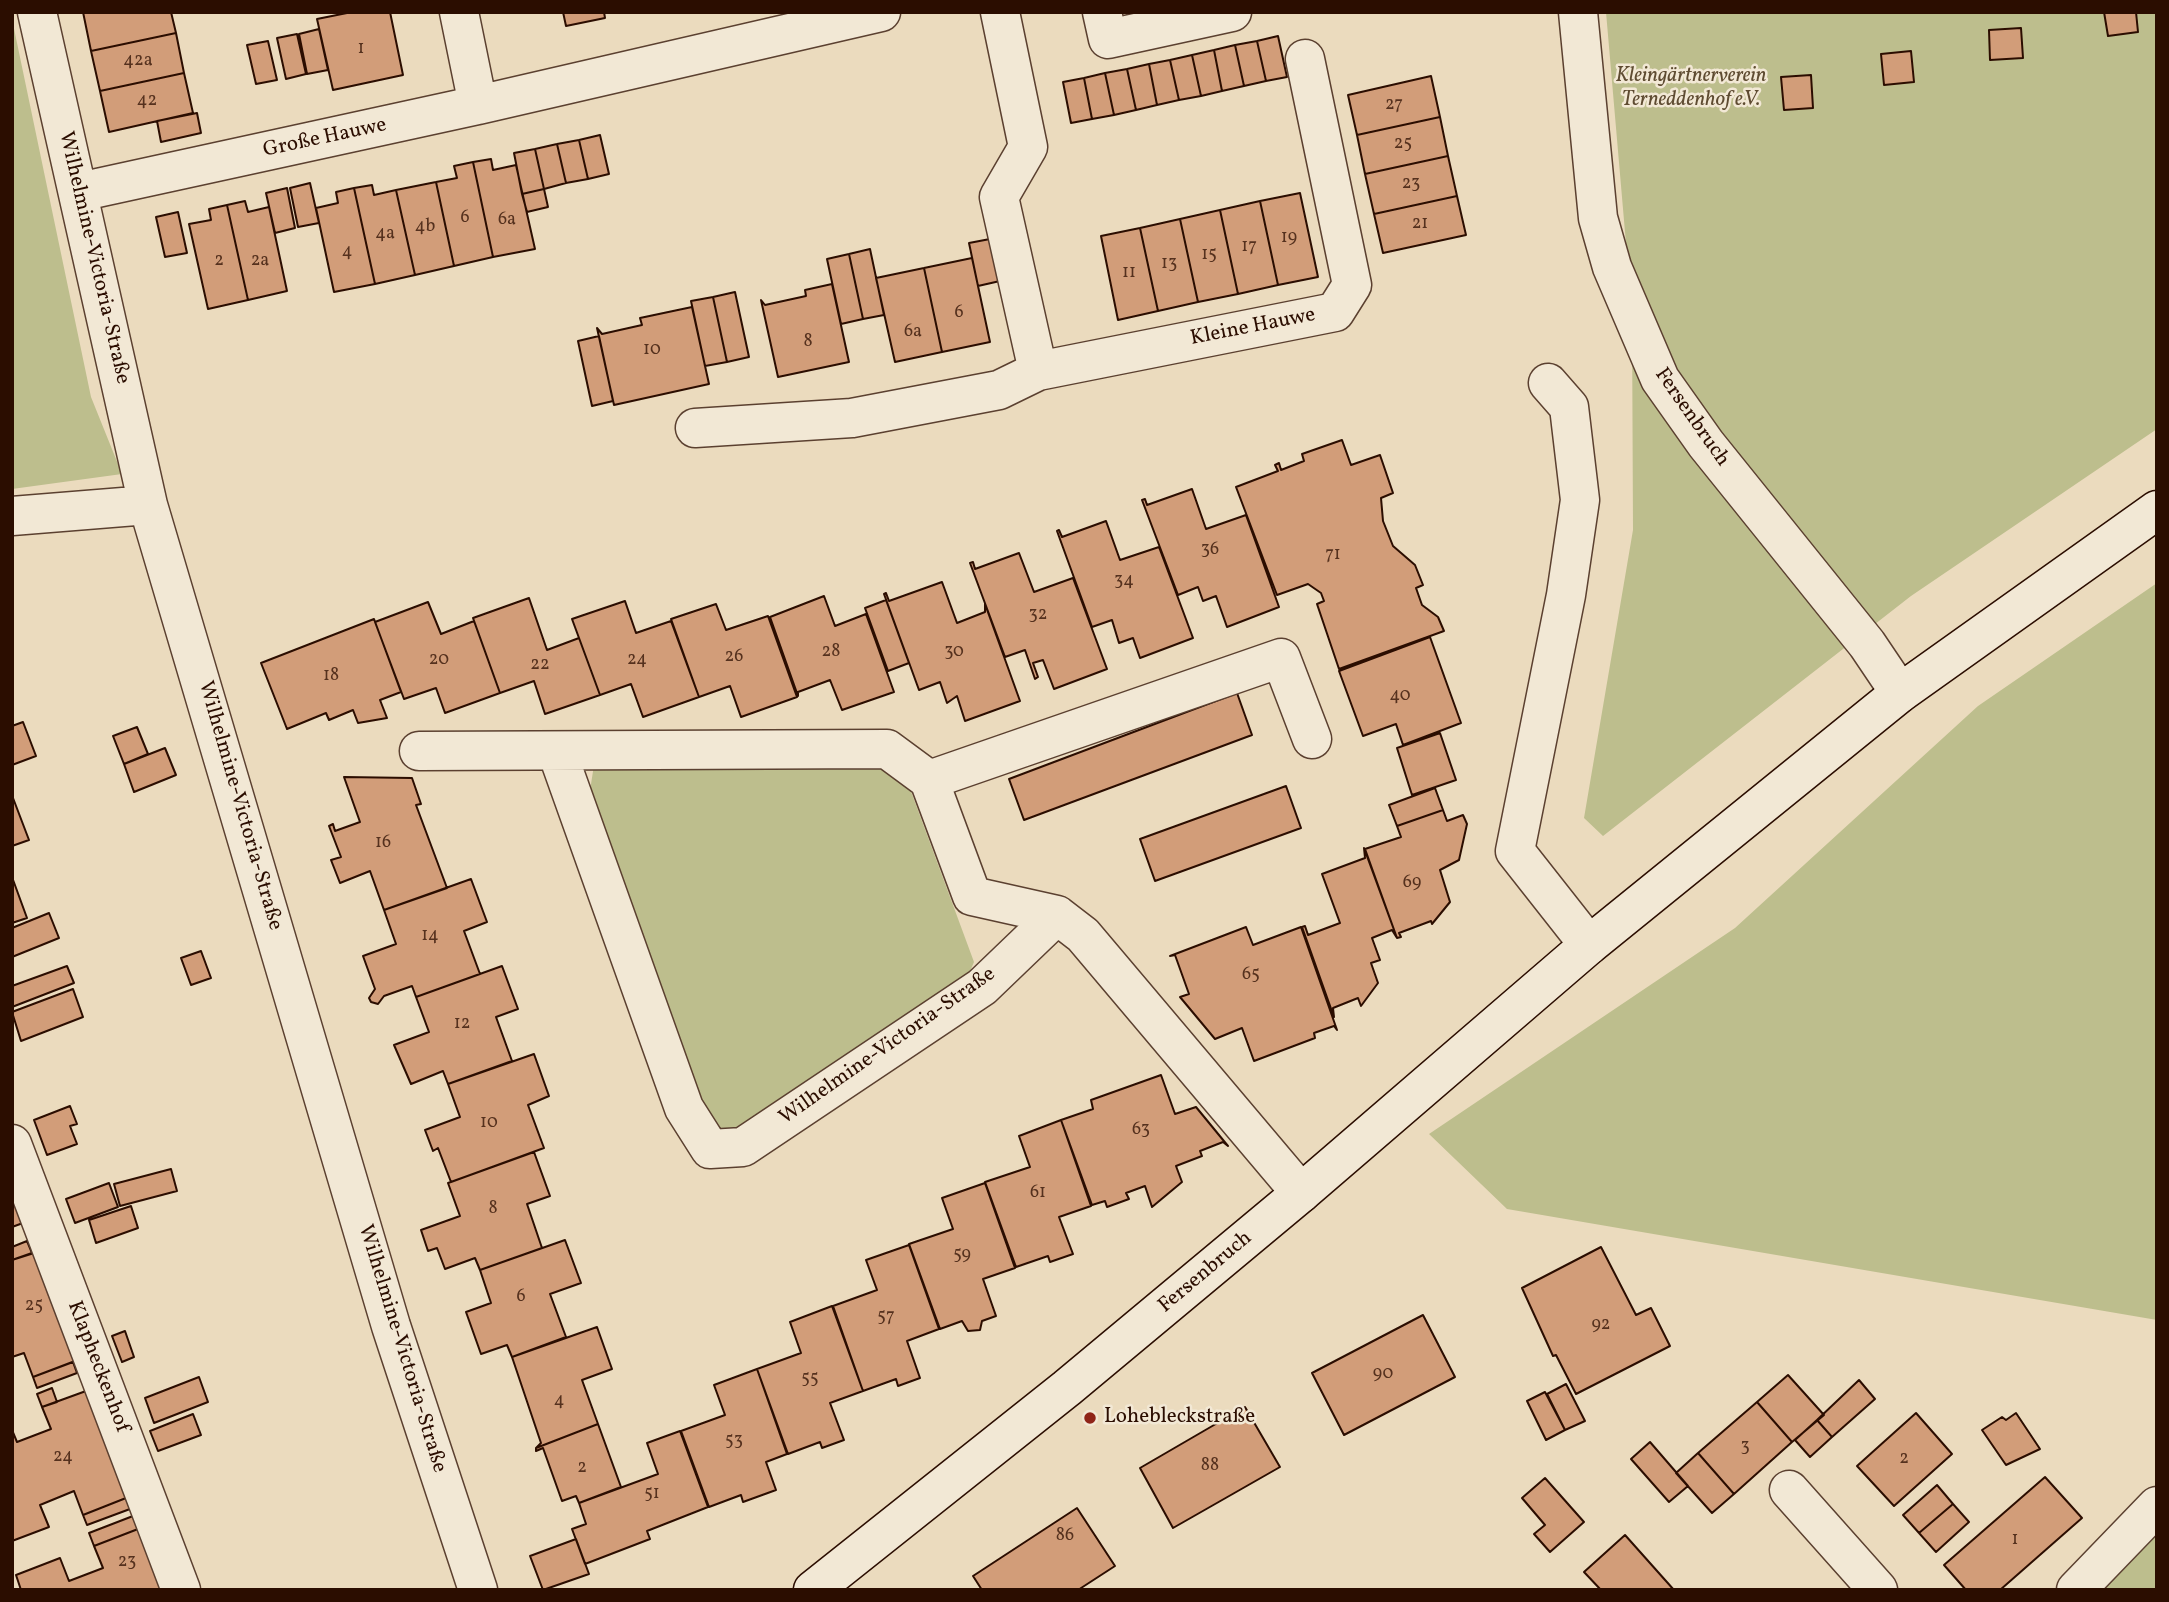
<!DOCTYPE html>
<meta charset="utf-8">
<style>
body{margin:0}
#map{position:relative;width:2169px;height:1602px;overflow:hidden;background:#ebdbbe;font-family:Vollkorn,serif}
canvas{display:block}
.frame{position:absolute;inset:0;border:14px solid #2b0d00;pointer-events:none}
</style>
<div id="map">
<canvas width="2169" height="1602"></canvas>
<div class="frame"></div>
</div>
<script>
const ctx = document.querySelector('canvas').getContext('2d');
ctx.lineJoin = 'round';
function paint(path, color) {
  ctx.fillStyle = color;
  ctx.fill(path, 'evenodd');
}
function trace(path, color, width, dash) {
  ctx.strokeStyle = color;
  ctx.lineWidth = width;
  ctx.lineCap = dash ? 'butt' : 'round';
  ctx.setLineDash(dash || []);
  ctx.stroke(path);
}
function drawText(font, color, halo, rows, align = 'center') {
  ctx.font = font + ' Vollkorn,serif';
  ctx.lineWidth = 5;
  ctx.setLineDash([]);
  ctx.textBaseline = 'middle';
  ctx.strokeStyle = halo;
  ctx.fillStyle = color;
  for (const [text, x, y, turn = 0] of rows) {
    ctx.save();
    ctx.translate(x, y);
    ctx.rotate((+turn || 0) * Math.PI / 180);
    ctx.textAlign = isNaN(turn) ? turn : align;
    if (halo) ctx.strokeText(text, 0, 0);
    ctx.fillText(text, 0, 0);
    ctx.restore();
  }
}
const green = new Path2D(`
 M1606,12H2157V429L1911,596L1603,836L1584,818L1633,530L1632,313Z
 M12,19L91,397L122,474L12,489Z
 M2157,583V1320L1507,1209L1429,1134L1735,928L1978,706Z
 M877,764L909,786L974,962L965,983L738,1137L713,1132L588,803L594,765Z
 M2157,1525V1590H2098Z`);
const building = new Path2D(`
 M83,12H171L176,33L91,51Z
 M352,12H390L403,75L333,90L317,19Z
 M563,12H604L605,18L566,26Z
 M2104,12H2136L2138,32L2108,36Z
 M2021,28L2023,58L1990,60L1989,30Z
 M319,29L328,70L307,74L299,34Z
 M176,33L184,73L100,91L91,51Z
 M297,34L306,74L286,79L277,38Z
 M1278,36L1287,77L1266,81L1257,41Z
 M268,41L277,80L256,84L247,45Z
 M1257,41L1266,81L1244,86L1235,45Z
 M1235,45L1244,86L1222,91L1214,50Z
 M1214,50L1222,91L1201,96L1192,55Z
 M1911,51L1914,82L1884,85L1881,54Z
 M1192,55L1201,96L1179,100L1170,60Z
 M1170,60L1179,100L1157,105L1149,64Z
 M1149,64L1157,105L1136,110L1127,69Z
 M1127,69L1136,110L1114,115L1105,73Z
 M184,73L193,113L109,132L100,91Z
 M1105,73L1114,115L1092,119L1084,78Z
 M1811,75L1813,108L1784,110L1781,77Z
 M1431,76L1440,117L1357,135L1348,95Z
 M1084,78L1092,119L1071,123L1063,82Z
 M197,113L201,133L161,142L157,121Z
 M1440,117L1448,156L1365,174L1357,135Z
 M600,135L609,174L588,179L579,140Z
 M579,140L588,179L566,183L557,144Z
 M557,144L566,183L544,189L535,149Z
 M535,149L544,189L522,194L514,153Z
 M1448,156L1457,196L1374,214L1365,174Z
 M491,159L493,170L516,165L535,249L493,257L473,162Z
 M473,162L493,257L454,266L436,182L457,178L454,166Z
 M436,182L454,266L415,275L396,190Z
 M310,183L319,223L298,227L290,188Z
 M372,185L374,195L396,190L415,275L375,284L354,188Z
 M287,188L295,228L275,233L266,193Z
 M354,188L375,284L334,292L316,208L338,203L336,192Z
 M544,189L548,207L527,212L522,194Z
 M1300,193L1318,277L1278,285L1260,201Z
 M1457,196L1466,235L1383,253L1374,214Z
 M245,201L248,212L269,207L287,291L248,300L227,205Z
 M1260,201L1278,285L1238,294L1220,210Z
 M227,205L248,300L208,309L189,224L211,220L209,209Z
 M1220,210L1238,294L1198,302L1180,219Z
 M178,212L187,253L165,257L156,217Z
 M1180,219L1198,302L1158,311L1140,228Z
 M1140,228L1158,311L1118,320L1101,236Z
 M990,239L1000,281L978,286L969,243Z
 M870,249L884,315L863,319L849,254Z
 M849,254L863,319L841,324L827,259Z
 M972,258L990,342L942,352L924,268Z
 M924,268L942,352L895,362L876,278Z
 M832,284L849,362L778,377L761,300L765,305L806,296L805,290Z
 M735,292L749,357L727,362L713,297Z
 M713,297L727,362L705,366L691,301Z
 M692,307L709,384L614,405L597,328L602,334L642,325L640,318Z
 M599,336L613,401L592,406L578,341Z
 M1342,440L1351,465L1380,455L1393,493L1381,498L1383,521L1393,546L1415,565L1423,585L1416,588L1422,605L1438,617L1444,631L1339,669L1317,604L1324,601L1321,593L1308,584L1277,595L1236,487L1278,471L1275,465L1279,463L1281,470L1304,461L1302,454Z
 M1192,489L1206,529L1246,515L1279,607L1227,627L1216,596L1203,601L1198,587L1178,595L1142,500L1145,499L1147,505Z
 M1106,521L1120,560L1159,547L1193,638L1140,658L1133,638L1119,643L1112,620L1092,627L1057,531L1059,530L1062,537Z
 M1019,553L1034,592L1073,578L1107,669L1054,689L1043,660L1033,663L1038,677L1035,679L1025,650L1005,657L970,563L973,562L975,569Z
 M942,582L957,623L985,612V604L1020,701L965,721L957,696L947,703L940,682L919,690L884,594L886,593L889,601Z
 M824,596L835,626L866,614L894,692L842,710L830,680L798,692V696L770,617Z
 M529,598L547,650L579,638L600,695L545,714L534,681L500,693L473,618Z
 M886,600L909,663L888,671L865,608Z
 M625,601L636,633L671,621L699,697L643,717L631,684L600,695L572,619Z
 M428,602L441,634L474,621L500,693L445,713L436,688L404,699L375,622Z
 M716,604L726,630L768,616L797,697L741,717L730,686L699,697L671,619Z
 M374,619L401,692L380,700L387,718L358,723L353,710L329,720L326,713L287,729L261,663Z
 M1430,637L1461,723L1403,745L1396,724L1363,736L1339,671Z
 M1237,693L1252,735L1024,820L1009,779Z
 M23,722L36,756L12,765V726Z
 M137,727L148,754L124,764L113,736Z
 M1440,733L1456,780L1412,795L1397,748Z
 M165,748L176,775L134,792L124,764Z
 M344,777L412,778L421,804L416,805L447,888L384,910L370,871L340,883L331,860L341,857L329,826L333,824L335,831L360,822Z
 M1286,786L1301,828L1155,881L1140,839Z
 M1435,788L1443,810L1397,826L1389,805Z
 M13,798L29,840L12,846V799Z
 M1443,810L1447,821L1463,815L1467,824L1459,860L1440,870L1450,902L1432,924L1431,921L1399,933L1401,937L1397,938L1365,849L1401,837L1397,826Z
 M1364,848L1397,938L1392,930L1372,938L1380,960L1371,963L1378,983L1361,1006L1358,998L1333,1008L1334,1017L1302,927L1305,926L1308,935L1340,923L1322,874L1365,858Z
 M12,877L27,918L12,923Z
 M471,879L487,922L464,931L480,974L416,997L412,986L384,996L378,1004L371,1002L369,998L375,989L363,956L396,944L384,910Z
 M49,913L59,938L12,957V928Z
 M1246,927L1253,945L1301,927L1337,1030L1334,1026L1314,1033L1315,1038L1254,1061L1242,1028L1215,1039L1180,997L1189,994L1175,955L1170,956Z
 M201,951L211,978L191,985L181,958Z
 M67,966L74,983L12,1007V986Z
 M502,966L518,1009L496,1017L512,1061L448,1084L443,1071L411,1084L394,1045L429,1032L416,997Z
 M73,989L83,1017L21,1041L12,1012Z
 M534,1054L549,1096L528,1105L544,1148L451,1182L438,1148L433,1151L425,1130L460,1117L448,1084Z
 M1161,1075L1175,1114L1196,1107L1228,1146L1223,1142L1200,1151L1202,1156L1176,1166L1182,1182L1152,1207L1145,1186L1126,1193L1129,1199L1107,1207L1105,1201L1092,1205L1061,1120L1093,1109L1091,1100Z
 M70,1106L77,1124L70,1126L77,1144L47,1155L34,1120Z
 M1061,1120L1091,1206L1059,1217L1073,1254L1050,1262L1048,1256L1016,1267L985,1182L1030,1167L1019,1136Z
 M534,1152L550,1196L527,1204L542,1248L480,1270L475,1258L445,1269L437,1248L428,1251L421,1230L460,1216L448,1183Z
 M171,1169L177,1191L120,1206L114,1184Z
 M109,1183L118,1207L75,1223L66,1199Z
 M985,1183L1015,1268L983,1279L996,1316L982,1321L980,1330L968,1331L962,1321L940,1329L909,1244L953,1229L942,1198Z
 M12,1189L23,1223L12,1227Z
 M131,1206L138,1228L96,1243L89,1220Z
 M565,1240L581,1283L550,1294L566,1337L512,1357L507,1345L481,1354L466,1312L491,1303L480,1270Z
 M27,1241L32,1253L12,1260V1247Z
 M909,1245L939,1329L907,1341L920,1378L898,1386L896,1379L863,1391L833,1306L877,1290L866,1260Z
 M1601,1247L1636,1315L1651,1308L1670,1346L1576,1394L1556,1355L1553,1356L1522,1288Z
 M34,1253L75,1361L33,1377L24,1353L12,1357V1260Z
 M832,1306L863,1391L830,1403L844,1440L822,1448L820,1442L788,1454L757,1369L801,1353L790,1322Z
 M1423,1315L1455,1377L1344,1435L1312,1373Z
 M597,1327L612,1369L582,1380L598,1424L536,1448L541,1443L512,1357Z
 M125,1331L134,1357L122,1362L112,1336Z
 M73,1362L77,1373L37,1388L33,1377Z
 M757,1369L787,1454L766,1462L776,1490L743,1502L741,1495L709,1507L681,1431L725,1415L714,1385Z
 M1788,1375L1824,1415L1792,1442L1757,1402Z
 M199,1377L208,1402L154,1423L145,1398Z
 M1859,1380L1875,1399L1832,1437L1817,1420Z
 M1566,1384L1585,1421L1565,1430L1547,1394Z
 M52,1388L57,1402L42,1407L37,1394Z
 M86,1391L126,1498L83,1515L74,1491L40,1505L49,1527L12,1541V1430L17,1442L51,1429L42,1407Z
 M1545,1392L1565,1430L1546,1440L1527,1401Z
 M1757,1402L1792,1442L1734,1494L1698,1453Z
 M1245,1407L1280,1467L1173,1528L1140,1468Z
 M1916,1413L1952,1454L1894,1506L1857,1466Z
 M2016,1413L2040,1449L2006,1465L1982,1430L2002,1417L2006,1420Z
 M193,1414L201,1435L158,1451L150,1431Z
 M1817,1420L1832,1437L1810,1457L1795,1440Z
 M598,1424L621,1487L579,1503L576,1496L562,1501L543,1448L536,1451V1448Z
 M680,1431L708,1507L647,1531L650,1539L585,1564L572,1529L586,1524L579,1503L658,1474L647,1443Z
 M1650,1442L1688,1486L1669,1502L1631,1459Z
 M1698,1453L1734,1494L1712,1513L1676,1473Z
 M2045,1477L2082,1518L2000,1590H1966L1944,1565Z
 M1545,1478L1584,1522L1550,1552L1534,1534L1545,1525L1522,1498Z
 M1937,1485L1953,1504L1919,1533L1903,1515Z
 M126,1498L130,1509L87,1525L83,1515Z
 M1953,1504L1969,1522L1936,1552L1919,1533Z
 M1077,1508L1115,1566L1078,1590H982L973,1576Z
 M133,1516L138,1529L94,1546L89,1533Z
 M138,1529L163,1590H21L16,1575L60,1558L69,1581L103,1568L94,1546Z
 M1625,1535L1674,1590H1601L1584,1572Z
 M576,1539L589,1574L543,1590L530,1556Z`);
const street = new Path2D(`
 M37,12L148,505L391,1326L478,1590
 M1102,12L1108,39L1232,12
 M1578,12L1598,218L1612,267L1660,379L1706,444L1867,644L1900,693
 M478,105L881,12
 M79,192L478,105L459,12
 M1038,371L1335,312L1352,285L1305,59
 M1548,383L1569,407L1580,500L1566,595L1515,851L1589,945
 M695,428L852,418L999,390L1038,371L999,197L1028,147L1000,12
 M12,516L148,505
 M419,751L887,749L929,780L972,896L1057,915L1083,935L1301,1193
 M557,752L684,1108L710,1149L743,1147L982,987L1057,915
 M929,780L1281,658L1312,739
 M12,1144L181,1590
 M1789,1490L1878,1590
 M2076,1590L2157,1506`);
const secondary = new Path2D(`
 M813,1590L1067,1388L1301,1193L1589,945L1900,693L2157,510`);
const markers = [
 [1090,1418,7,"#8f2418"]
];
const numberNames = [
 ["1",361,50],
 ["42a",138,62],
 ["42",147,102],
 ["27",1394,106],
 ["25",1403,145],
 ["23",1411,185],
 ["6",465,219],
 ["6a",507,221],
 ["21",1420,225],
 ["4b",425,228],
 ["4a",385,235],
 ["19",1289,239],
 ["17",1249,248],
 ["4",347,253],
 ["15",1209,256],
 ["2",219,262],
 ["2a",260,262],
 ["13",1169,265],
 ["11",1129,274],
 ["6",959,314],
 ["6a",913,333],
 ["8",808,343],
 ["10",652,351],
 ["36",1210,551],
 ["71",1333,556],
 ["34",1124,582],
 ["32",1038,616],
 ["28",831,653],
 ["30",954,653],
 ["26",734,658],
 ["20",439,661],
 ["24",637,661],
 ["22",540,666],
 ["18",331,677],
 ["40",1400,697],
 ["16",383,844],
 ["69",1412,884],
 ["14",430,937],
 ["65",1251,976],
 ["12",462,1025],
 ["10",489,1124],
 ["63",1141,1131],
 ["61",1038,1194],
 ["8",493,1210],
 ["59",962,1256],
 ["6",521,1298],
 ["25",34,1307],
 ["57",886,1318],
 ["92",1601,1326],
 ["90",1383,1375],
 ["55",810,1380],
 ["4",559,1402],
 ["53",734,1442],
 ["3",1745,1448],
 ["24",63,1458],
 ["2",1904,1460],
 ["88",1210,1467],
 ["2",582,1469],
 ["51",652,1495],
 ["86",1065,1537],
 ["1",2015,1541],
 ["23",127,1563]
];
const parkNames = [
 ["Kleingärtnerverein",1691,77],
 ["Terneddenhof e.V.",1691,101]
];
const streetNames = [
 ["Große Hauwe",325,139,-12],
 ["Wilhelmine-Victoria-Straße",93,258,77],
 ["Kleine Hauwe",1253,328,-11],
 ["Fersenbruch",1691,418,55],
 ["Wilhelmine-Victoria-Straße",239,806,74],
 ["Wilhelmine-Victoria-Straße",888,1047,-35],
 ["Fersenbruch",1206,1273,-40],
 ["Wilhelmine-Victoria-Straße",401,1349,73],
 ["Klapheckenhof",97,1367,69]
];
const poiNames = [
 ["Lohebleckstraße",1104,1418]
];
paint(green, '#bdbe8d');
paint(building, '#d29d79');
trace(building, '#2b0d00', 2);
trace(street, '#5b4030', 41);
trace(secondary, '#2b0d00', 41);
trace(street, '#f2e8d5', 38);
trace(secondary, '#f2e8d5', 38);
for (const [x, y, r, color] of markers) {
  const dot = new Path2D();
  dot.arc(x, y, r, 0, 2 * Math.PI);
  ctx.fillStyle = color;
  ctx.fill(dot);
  trace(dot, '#f2e8d5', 2.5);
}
drawText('18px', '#55311e', null, numberNames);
drawText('italic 21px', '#5e4b31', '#f2e8d5', parkNames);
drawText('21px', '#2b0d00', '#f2e8d5', streetNames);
drawText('21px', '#2b0d00', '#f2e8d5', poiNames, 'left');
</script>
